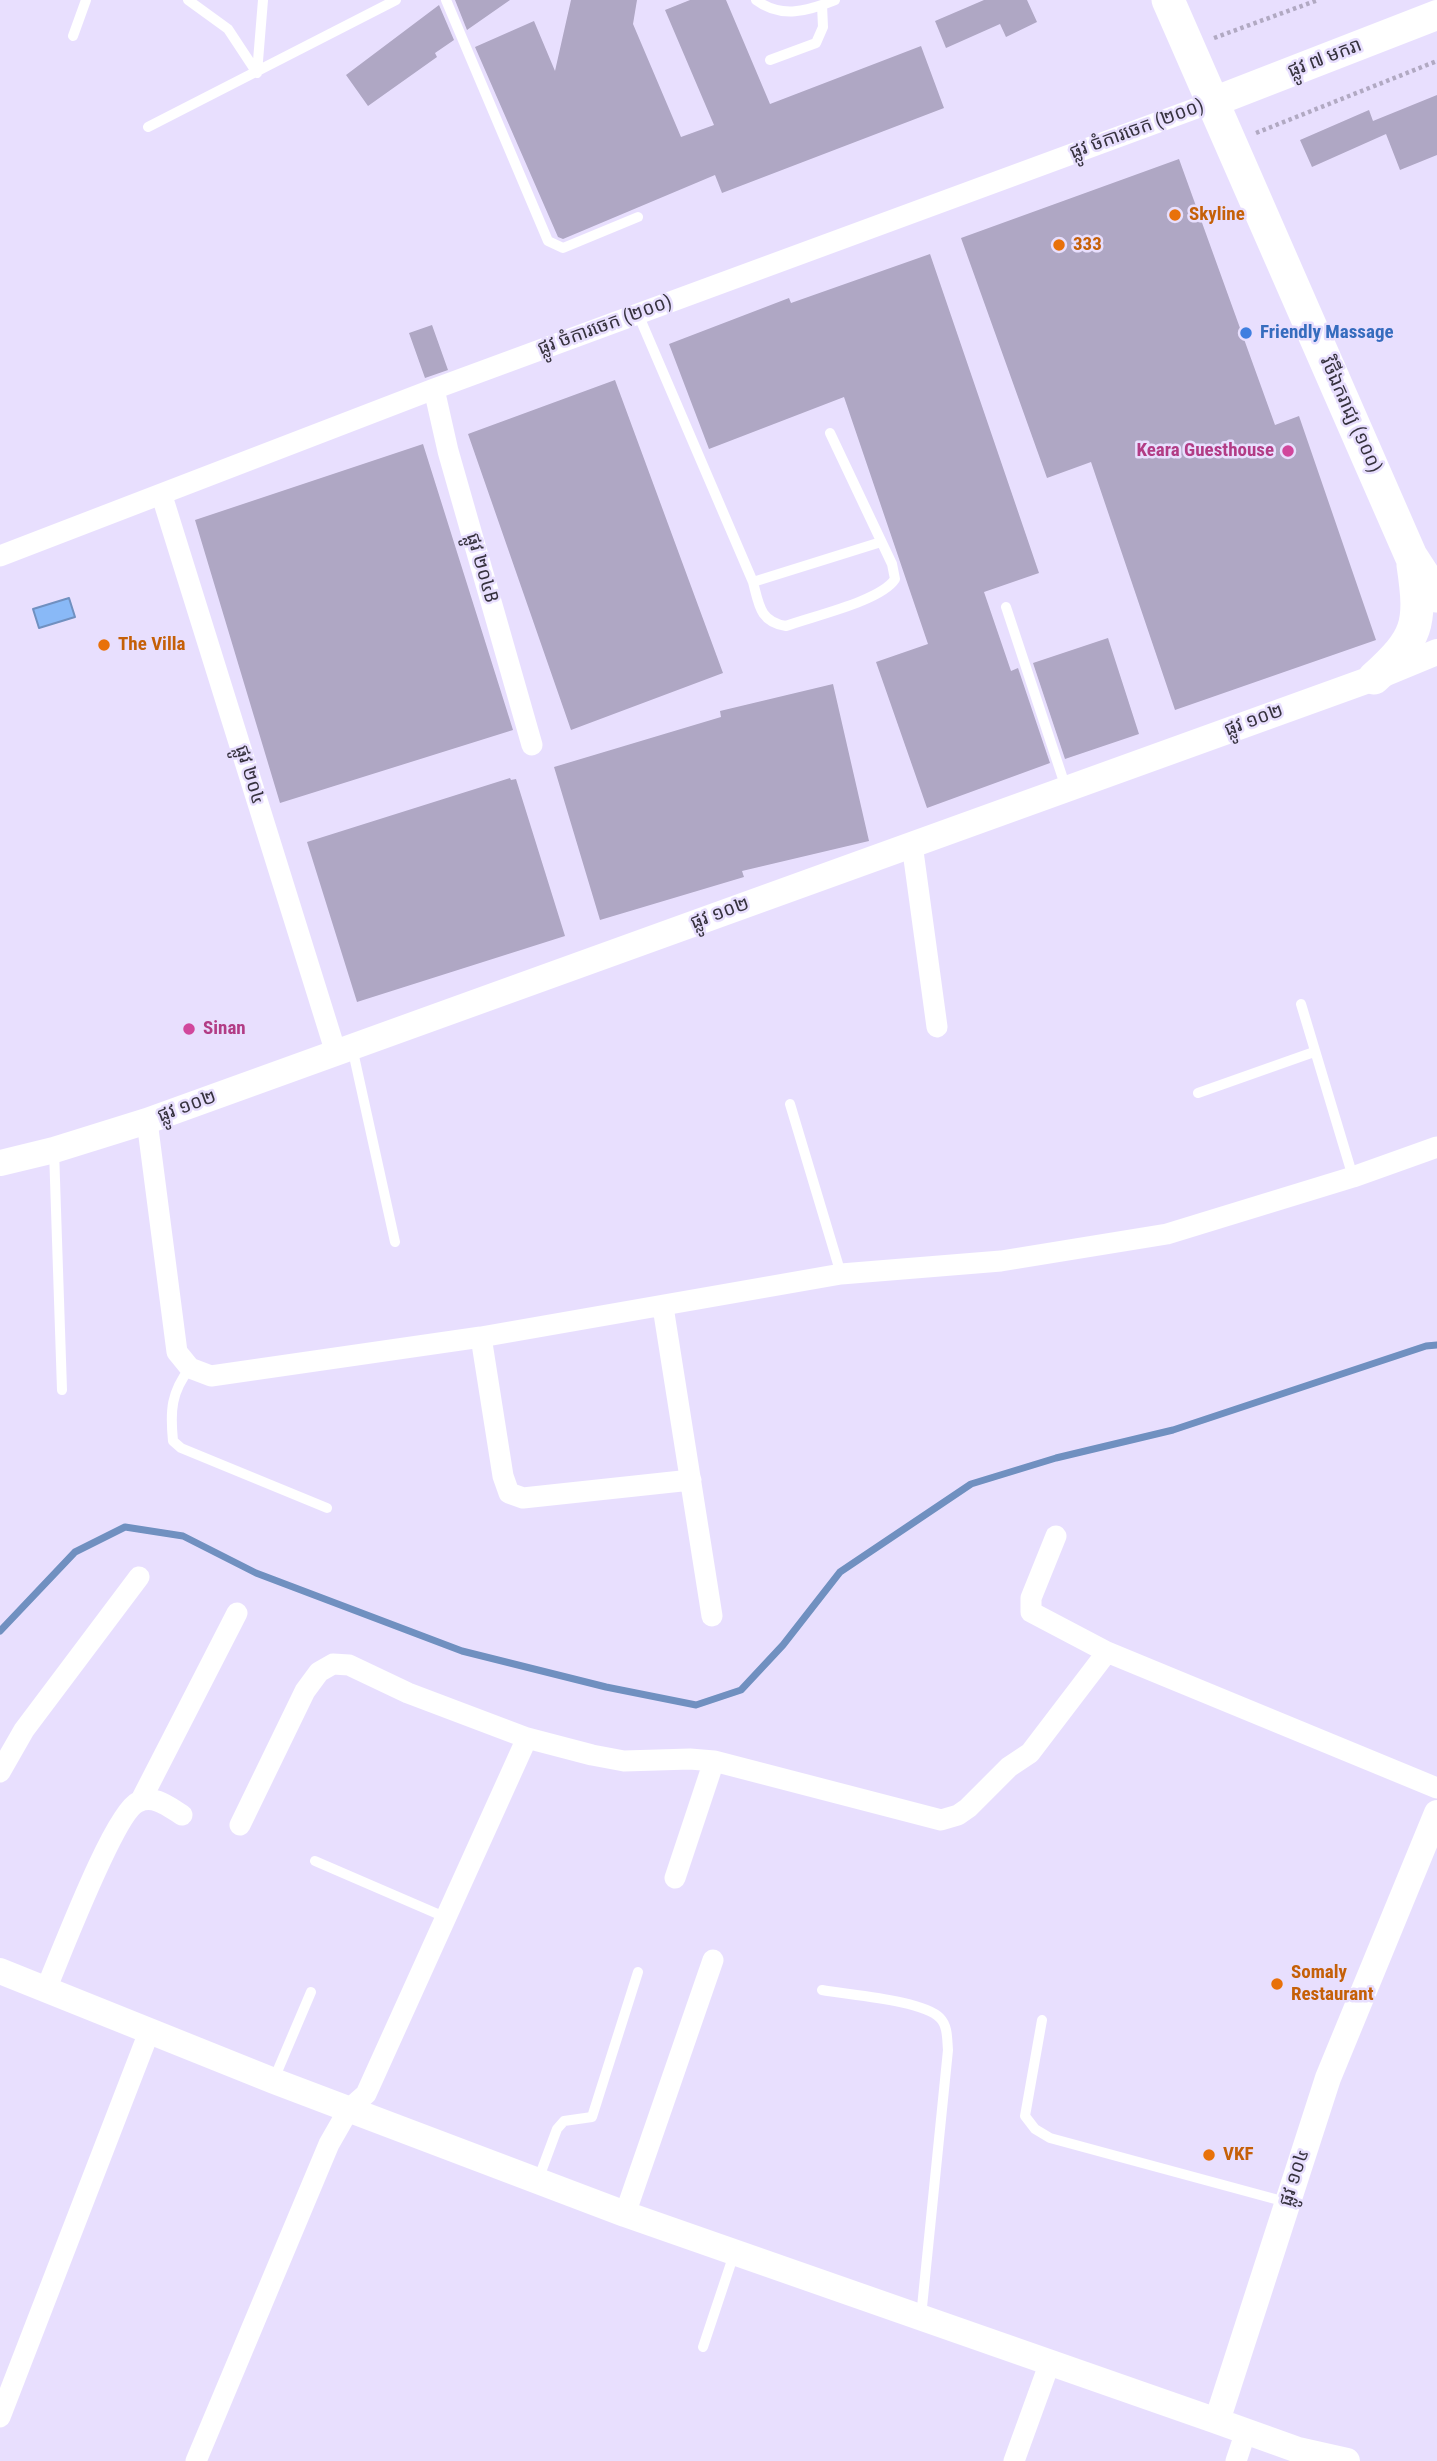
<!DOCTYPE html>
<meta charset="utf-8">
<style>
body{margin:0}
canvas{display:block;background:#e8dffe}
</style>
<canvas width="1437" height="2461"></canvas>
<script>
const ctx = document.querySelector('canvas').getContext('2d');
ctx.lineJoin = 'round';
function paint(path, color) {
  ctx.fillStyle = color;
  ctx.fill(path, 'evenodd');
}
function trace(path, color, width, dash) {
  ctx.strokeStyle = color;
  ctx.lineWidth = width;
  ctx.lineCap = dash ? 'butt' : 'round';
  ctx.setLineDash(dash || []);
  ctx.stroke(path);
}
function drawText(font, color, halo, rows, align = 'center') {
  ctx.font = font + ' "Roboto Condensed","Noto Sans Khmer",sans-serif';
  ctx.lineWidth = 5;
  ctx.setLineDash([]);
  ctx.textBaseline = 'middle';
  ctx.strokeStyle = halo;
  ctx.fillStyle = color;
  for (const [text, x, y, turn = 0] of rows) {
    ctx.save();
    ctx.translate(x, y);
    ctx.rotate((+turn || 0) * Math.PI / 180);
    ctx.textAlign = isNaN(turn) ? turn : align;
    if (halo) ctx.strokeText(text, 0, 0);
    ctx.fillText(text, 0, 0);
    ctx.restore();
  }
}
const water = new Path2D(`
 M69,598L75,617L39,628L33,609Z`);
const stream = new Path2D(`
 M0,1631L75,1552L125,1527L183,1536L256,1573L462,1651L606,1687L696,1705L741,1690L783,1645L840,1572L971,1484L1056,1458L1173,1430L1426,1346L1437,1345`);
const building = new Path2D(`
 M455,0H510L467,30Z
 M571,0H637L633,24L681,137L714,125L665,10L690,0H726L770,104L921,46L944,108L722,193L715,175L563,239L558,237L475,47L534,21L555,71Z
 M984,0H1027L1037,22L1006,37L1000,24L946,48L935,21Z
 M439,5L454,40L435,53L437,57L368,106L346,75Z
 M1437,95V155L1400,170L1386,134L1312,167L1300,140L1369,110L1373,121Z
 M1179,159L1275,425L1299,416L1376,640L1175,710L1091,462L1047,478L961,238Z
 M930,254L1039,573L984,592L1011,671L1018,668L1050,763L927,808L876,662L928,644L844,397L709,449L669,344L789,298L791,303Z
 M432,325L448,370L425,378L409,333Z
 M615,380L723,673L571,730L468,434Z
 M423,444L513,730L280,803L195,520Z
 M1108,638L1139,734L1065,759L1033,663Z
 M833,684L869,841L742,871L744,877L600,920L554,767L721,717L720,711Z
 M510,778L511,780L516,779L565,936L357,1002L307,842Z`);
const path = new Path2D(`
 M1214,38L1318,0
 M1256,133L1437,61`);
const service = new Path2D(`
 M188,0L228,29L257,73
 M446,0L548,241L563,248L638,217
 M756,0C781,19 808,11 835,0
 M73,36L86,0
 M770,60L816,43L823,27L822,5
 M257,73L263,0
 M148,127L396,0
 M638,314L753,582L881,542
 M753,582C759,605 760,622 786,626C813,616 881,601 895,579L892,564L830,433
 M1006,607L1066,788
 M1301,1004L1353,1177
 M352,1047L395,1242
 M1198,1093L1314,1052
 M790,1104L841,1274
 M54,1150L62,1390
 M190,1368C171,1392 170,1411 173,1441L181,1448L327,1508
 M315,1861L447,1918
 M822,1990C848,1995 923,2000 940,2018C948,2026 947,2040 948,2050L921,2317
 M1042,2020L1025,2116L1035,2129L1050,2138L1286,2202
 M274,2079L311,1992
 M538,2180L557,2129L564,2121L592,2117L638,1972
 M703,2347L734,2254`);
const minor = new Path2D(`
 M434,389L448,451L532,745
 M162,496L336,1053
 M0,556L434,389L1213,102
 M912,844L937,1027
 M147,1121L177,1352L190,1368L211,1376L481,1337L841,1274L1001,1261L1167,1234L1353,1177L1437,1147
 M663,1307L712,1616
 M481,1337L503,1476L509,1493L523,1498L691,1480
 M1056,1536L1031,1598V1612L1107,1652
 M0,1772L24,1730L139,1577
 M141,1800L237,1613
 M240,1825L305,1691L319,1672L333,1664L349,1665L408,1693L527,1738L592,1755L624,1761L690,1759L714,1761L941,1820L958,1815L968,1808L1009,1767L1030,1753L1107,1652L1437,1788
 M675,1878L714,1761
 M46,1989C60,1957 114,1813 138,1802C154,1794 169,1807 182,1815
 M625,2214L713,1960
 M0,2417L149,2032
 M196,2461L329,2144L349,2109L366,2094L527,1738
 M1014,2461L1050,2362
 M1236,2461L1246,2431`);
const tertiary = new Path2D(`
 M0,1163L54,1150L147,1121L1374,678L1437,652
 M0,1971L274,2081L625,2214L1217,2421
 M1347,2461L1298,2450L1217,2421L1328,2078L1437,1813`);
const secondary = new Path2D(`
 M1213,102L1437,15`);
const primary = new Path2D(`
 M1168,0L1411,556L1437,596
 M1374,678C1418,638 1422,625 1413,565`);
const markers = [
 [1175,215,7,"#e8710a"],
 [1059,245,7,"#e8710a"],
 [1246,333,7,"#3f7fe0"],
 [1288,451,7,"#d1479c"],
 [104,645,7,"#e8710a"],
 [189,1029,7,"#d1479c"],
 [1277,1984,7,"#e8710a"],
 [1209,2155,7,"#e8710a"]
];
const streetNames = [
 ["ផ្លូវ ៧ មករា",1325,59,-21],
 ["ផ្លូវ ចំការចេក (២០០)",1137,130,-20],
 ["ផ្លូវ ចំការចេក (២០០)",605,326,-20],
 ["វិថីឯករាជ្យ (១០០)",1350,415,66],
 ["ផ្លូវ ២០៤B",481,568,74],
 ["ផ្លូវ ១០២",1254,721,-20],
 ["ផ្លូវ ២០៤",249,775,73],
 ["ផ្លូវ ១០២",720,914,-20],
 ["ផ្លូវ ១០២",187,1107,-20],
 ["ផ្លូវ ១០៤",1295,2178,-72]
];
const foodNames = [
 ["Skyline",1189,215],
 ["333",1073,245],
 ["The Villa",118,645],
 ["Somaly",1291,1973],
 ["Restaurant",1291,1995],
 ["VKF",1223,2155]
];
const shopNames = [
 ["Friendly Massage",1260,333]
];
const hotelNames = [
 ["Keara Guesthouse",1274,451],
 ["Sinan",203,1029,"left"]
];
paint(water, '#89b9f7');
trace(water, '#7090c0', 2);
trace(stream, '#7090c0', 7);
paint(building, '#afa7c4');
trace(path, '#b1a9c2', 4.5, [3.5, 3.5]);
trace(service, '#fff', 10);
trace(minor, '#fff', 21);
trace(tertiary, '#fff', 26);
trace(secondary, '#fff', 30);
trace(primary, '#fff', 33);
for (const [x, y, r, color] of markers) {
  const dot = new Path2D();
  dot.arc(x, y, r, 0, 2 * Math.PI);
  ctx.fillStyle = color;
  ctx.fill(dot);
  trace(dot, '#e8dffe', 2.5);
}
drawText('19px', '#36323e', '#e8dffe', streetNames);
drawText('bold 19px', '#c56008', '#e8dffe', foodNames, 'left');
drawText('bold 19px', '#366cbe', '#e8dffe', shopNames, 'left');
drawText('bold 19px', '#b23c85', '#e8dffe', hotelNames, 'right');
</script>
